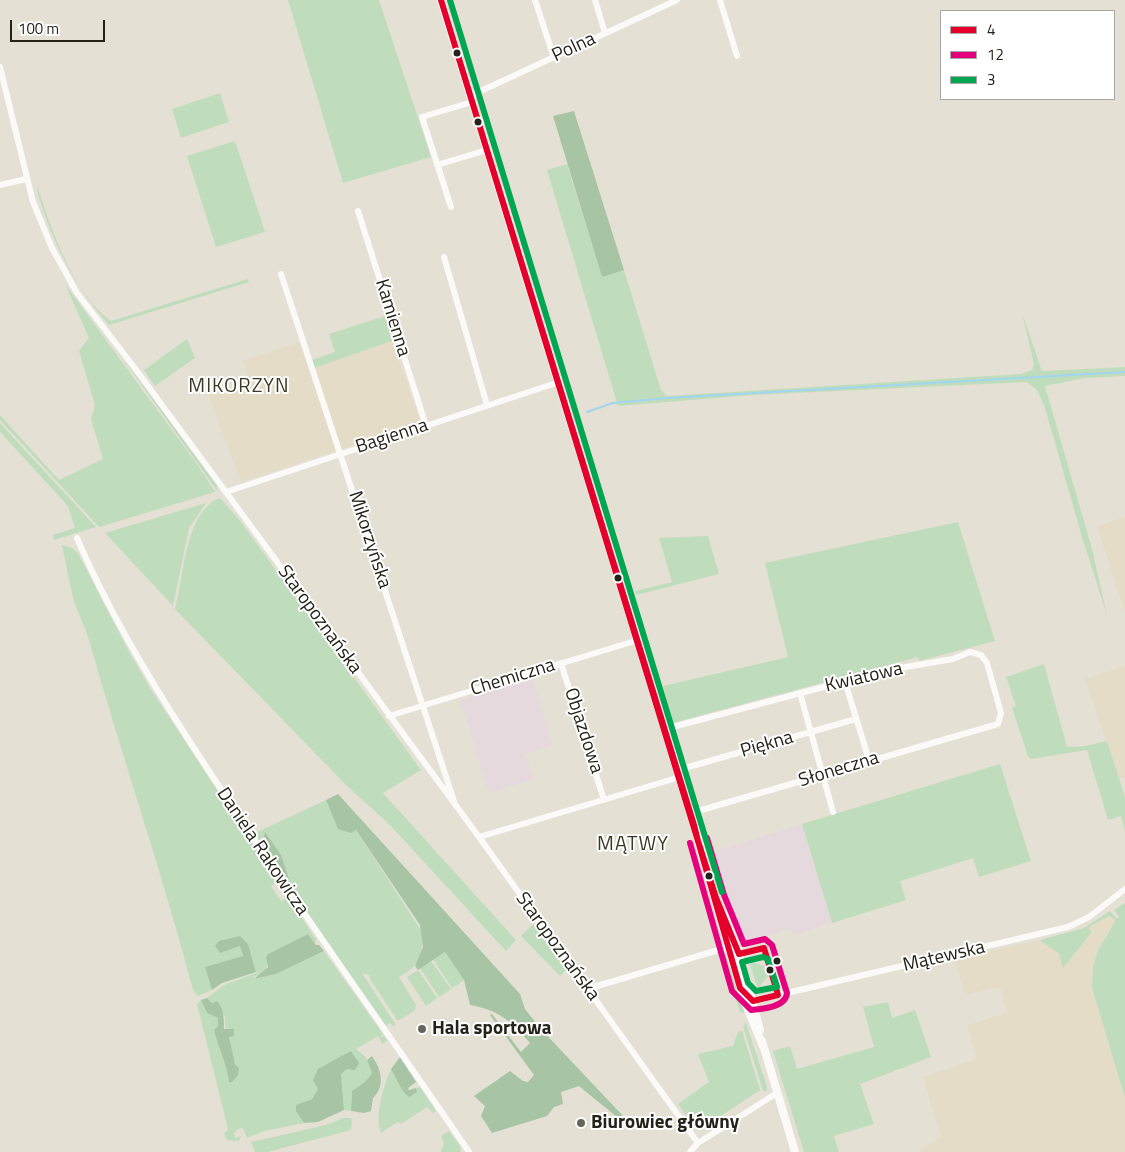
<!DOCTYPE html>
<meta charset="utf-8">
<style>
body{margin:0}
#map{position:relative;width:1125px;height:1152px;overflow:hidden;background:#e5e0d4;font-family:"Titillium Web",sans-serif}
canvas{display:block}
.legend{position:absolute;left:940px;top:10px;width:175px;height:90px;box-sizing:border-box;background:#fff;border:1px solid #a8a7a3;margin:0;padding:6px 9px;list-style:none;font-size:15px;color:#25221a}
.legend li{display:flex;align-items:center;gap:10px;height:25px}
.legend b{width:25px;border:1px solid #a8a7a3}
.scale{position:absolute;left:10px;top:20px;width:95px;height:22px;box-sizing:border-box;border:2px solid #25221a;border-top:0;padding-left:6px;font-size:15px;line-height:18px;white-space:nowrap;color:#25221a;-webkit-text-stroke:4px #fff;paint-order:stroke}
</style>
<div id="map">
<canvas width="1125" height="1152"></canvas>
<ul class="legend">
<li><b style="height:6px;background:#e4002b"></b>4</li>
<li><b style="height:6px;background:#e5007d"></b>12</li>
<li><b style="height:6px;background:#00a651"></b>3</li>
</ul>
<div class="scale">100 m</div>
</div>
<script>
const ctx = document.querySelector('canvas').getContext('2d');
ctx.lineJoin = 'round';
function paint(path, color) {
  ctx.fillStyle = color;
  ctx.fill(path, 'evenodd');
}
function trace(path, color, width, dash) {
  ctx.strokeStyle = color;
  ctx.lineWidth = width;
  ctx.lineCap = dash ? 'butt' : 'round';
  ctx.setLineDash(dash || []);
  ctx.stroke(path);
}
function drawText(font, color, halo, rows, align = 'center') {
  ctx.font = font + ' "Titillium Web",sans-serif';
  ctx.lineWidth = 4;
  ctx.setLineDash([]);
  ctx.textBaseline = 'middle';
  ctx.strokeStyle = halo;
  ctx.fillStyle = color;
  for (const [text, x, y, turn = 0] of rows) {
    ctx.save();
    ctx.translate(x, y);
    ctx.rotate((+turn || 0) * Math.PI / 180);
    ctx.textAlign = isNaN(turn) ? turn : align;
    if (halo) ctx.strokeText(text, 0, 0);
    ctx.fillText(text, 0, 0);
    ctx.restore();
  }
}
const built = new Path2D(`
 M392,341L421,423L241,482L208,394L249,379L243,361L299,342L309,370Z
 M1125,517V613L1097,526Z
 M1125,666V777L1119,779L1085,679Z
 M1109,916L1117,920L1105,936L1098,950L1093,967L1092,988L1125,1098V1152H918L941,1137L923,1077L977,1059L967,1025L1007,1013L1000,987L965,995L955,959L1040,940L1059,954L1063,967L1091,933L1089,928Z`);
const education = new Path2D(`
 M532,677L553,745L525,754L533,779L489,793L460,700Z
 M802,824L832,923L793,935L790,929L741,943L712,852Z`);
const green = new Path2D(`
 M288,0H379L431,157L343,183Z
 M220,93L229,122L181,138L172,109Z
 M235,141L265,232L216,247L187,156Z
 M567,164L602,276L624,270L661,390L667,396L1021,374L1032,370L1034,364L1022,313L1042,371L1125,367V376L1085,378L1045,386L1092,549L1107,615L1082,537L1044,405L1037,390L1027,382L753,395L618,406L547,170Z
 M37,185C50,227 74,295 111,321L248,279L249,282L109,325C79,291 56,250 42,207C40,200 36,190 37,185Z
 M65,284L199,467L215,492L99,527L0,420V415L59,480L103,459L91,419L95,405L79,351L89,338Z
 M385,316L392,341L314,368L312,360L335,352L329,334Z
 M109,339L217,485V491Z
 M187,339L195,358L155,386L144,370Z
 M0,423L96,527L54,540L53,535L75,528L68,506L0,432Z
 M220,498L241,522L421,770L383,793L516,940L506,951L389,824L347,786L175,609C184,577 185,511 220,498Z
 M206,503L189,528L173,606L105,533Z
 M958,522L995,641L919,661L918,657L673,723L663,686L788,657L765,563Z
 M708,536L719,574L636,595L635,591L672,582L659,538Z
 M62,545L72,548L78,553L127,648L150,688L277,881L271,886L282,902L285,898L283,890L316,939L315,944L308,934L268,954C268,966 267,973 254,977V979L276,974L324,951L383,1034L381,1037L384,1036L387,1041L382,1044L378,1036L356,1049L366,1057L372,1072L366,1081L352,1091L351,1111L344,1110L341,1074L347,1069L351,1051L318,1089L312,1099L296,1105V1111L304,1123L264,1131L247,1138L243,1128L238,1129L234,1133L235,1138L241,1136L239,1141L227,1140L224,1134L228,1129L197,1004L201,1000L207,1013L218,1018V1026L214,1030C218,1048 227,1063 229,1081L239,1068C231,1061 224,1028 225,1017L207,998L224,985L259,972H256L252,958L240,946L243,957L205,967L212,990L198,996L193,990C162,872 122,757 89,640C85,626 78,614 74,601C69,583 66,563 62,545Z
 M1044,664L1067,747L1085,746L1107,741L1125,797V831L1121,816L1108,820L1087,750L1031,759L1028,756L1012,708L1016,706L1006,677Z
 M1000,764L1031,861L979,877L973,858L900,881L906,900L832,923L802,824Z
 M326,800C330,812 338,824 348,832L356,830L422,932C425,953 418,968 399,977L416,1005L415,1010L400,1020H397L370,979L369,975L362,973L396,1025L393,1026L390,1023L386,1026L319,932L255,833Z
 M1125,903V1098L1092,988L1093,967L1098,950L1116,920L1109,916L1089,927L1091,933L1063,968L1059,954L1040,940L1084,928L1110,911L1117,919L1119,917L1114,910Z
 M533,924L566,970L560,976L521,936Z
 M445,952L464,980L452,988L433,959Z
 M720,953L727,958L746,1013L740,1012Z
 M431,961L451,989L439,997L420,968Z
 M752,962L764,966L768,976L759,987L757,986L750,964Z
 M418,970L437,998L426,1006L407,977Z
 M888,1002L892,1018L915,1010L931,1057L860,1084L874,1124L834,1136L839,1152H804L773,1051L790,1046L797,1069L874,1047L863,1007Z
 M746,1023L767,1087L766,1092L763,1091L743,1026Z
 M742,1031L760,1090L698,1131L678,1104L709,1082L698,1054L733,1046L738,1032Z
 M391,1069L402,1090L417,1092L416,1088L420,1087L436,1111L433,1113L427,1107L401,1124L398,1122L381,1133C374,1116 384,1085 391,1069Z
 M343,1118H351L352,1123L351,1130L268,1152H255L251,1142L326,1125Z
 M449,1131L460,1146L461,1152H441L444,1143L441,1136Z`);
const forest = new Path2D(`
 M574,111L624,270L602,277L553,116Z
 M338,794L520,994L525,1009L540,1028L625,1118L623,1122L579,1086L561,1092L563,1104L554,1107L547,1116L492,1133L481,1116L485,1106L474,1096L510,1071L523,1081L528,1082L534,1075L490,1015L492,1014L521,1052L530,1043C511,1021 499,1010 470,1005L464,980L445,952L418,970L415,966L423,947L420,925L356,830L351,833L338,829L326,800Z
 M265,832L281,855L290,882L263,841Z
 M308,934L316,945H319L324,951L276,974L254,979L268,967L266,957L268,954Z
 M240,936L248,944L256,972L222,983L212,990L205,967L243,956L240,946L220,953L215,946L219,941Z
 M207,998L212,1003L217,1001C224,1009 224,1018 224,1029H234V1036L229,1037L235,1064L239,1068L238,1075L232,1082H229C227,1063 218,1048 214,1030L218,1026V1018L207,1013L201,1000Z
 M351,1051L359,1063L355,1070L347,1069L341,1074L344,1110L318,1122L304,1123L296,1111V1105L312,1099L318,1089L313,1080L318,1069Z
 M372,1056C381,1069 386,1086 373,1098L371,1111L364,1113L351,1111L352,1091L366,1081L372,1073L367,1060Z
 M400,1057L416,1082L408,1088L409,1090L416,1088L417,1092L409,1097L402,1090L391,1069Z`);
const stream = new Path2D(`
 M587,412L613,403L667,398L1125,372`);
const minor = new Path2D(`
 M535,0L554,58
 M595,0L605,33
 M720,0L737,56
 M0,67L33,202L52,248L77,293L137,371L479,837L698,1143
 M470,96L677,0
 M437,165L487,150
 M0,185L26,179
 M451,207L422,117L472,102
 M358,211L426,426
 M444,257L487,405
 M281,274L454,801
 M226,492L559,382
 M77,538C118,633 175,720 232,806C309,923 390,1036 469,1152
 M561,663L604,800
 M845,682L869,760
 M800,693L833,812
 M389,716L638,640
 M665,729L888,670L953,659L970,652L981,655L987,663L1001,713L998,724L691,813
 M678,770L856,719
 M479,837L680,777
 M587,989L732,946
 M751,1004L753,1001L1068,927L1089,917L1125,889
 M690,1152L698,1143L777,1093`);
const major = new Path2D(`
 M441,0L694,825L744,1000L763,1046
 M724,915L739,954L760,1030
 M762,1041L795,1152`);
const bus1 = new Path2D(`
 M441,0L694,825L698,841Z
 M698,841L716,898L739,954L764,948L778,995L753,1001L740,988Z`);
const bus2 = new Path2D(`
 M690,843L732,991L751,1010C763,1009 786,1007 787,993L772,945L765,939L744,944L724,895L707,838`);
const bus3 = new Path2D(`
 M450,0L722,892
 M763,957L768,959L777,987L756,991L748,983L742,962Z`);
const markers = [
 [457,53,4.5,"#25221a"],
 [478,122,4.5,"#25221a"],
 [618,578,4.5,"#25221a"],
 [709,876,4.5,"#25221a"],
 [777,961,4.5,"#25221a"],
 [770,970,4.5,"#25221a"],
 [422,1029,5,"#68645b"],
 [581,1123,5,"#68645b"]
];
const streetNames = [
 ["Polna",574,48,-25],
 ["Kamienna",392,318,73],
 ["Bagienna",392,437,-18],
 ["Mikorzyńska",369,540,72],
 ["Staropoznańska",319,620,54],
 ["Chemiczna",513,678,-17],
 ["Kwiatowa",864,678,-13],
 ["Objazdowa",583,731,72],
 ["Piękna",767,745,-16],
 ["Słoneczna",839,770,-17],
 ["Daniela Rakowicza",262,852,56],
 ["Staropoznańska",557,947,54],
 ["Mątewska",944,957,-13]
];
const poiNames = [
 ["Hala sportowa",432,1029],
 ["Biurowiec główny",591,1123]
];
const neighbourhoodNames = [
 ["MIKORZYN",239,387],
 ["MĄTWY",633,845]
];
paint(built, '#e4dcc7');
paint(education, '#e6d9dd');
paint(green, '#bfddbd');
paint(forest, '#a7c5a5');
trace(stream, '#a2d5ee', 2);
trace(minor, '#fbfaf9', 6);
trace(major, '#fbfaf9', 8);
trace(bus1, '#e4002b', 6);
trace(bus2, '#e5007d', 6);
trace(bus3, '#00a651', 6);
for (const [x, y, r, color] of markers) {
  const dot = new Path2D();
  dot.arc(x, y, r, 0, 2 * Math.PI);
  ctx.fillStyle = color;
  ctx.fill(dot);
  trace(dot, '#fff', 2);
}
drawText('19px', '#25221a', '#fff', streetNames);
drawText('bold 19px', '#25221a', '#fff', poiNames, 'left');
ctx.letterSpacing = '1px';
drawText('20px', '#3e3826', '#fff', neighbourhoodNames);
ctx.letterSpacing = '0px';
</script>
